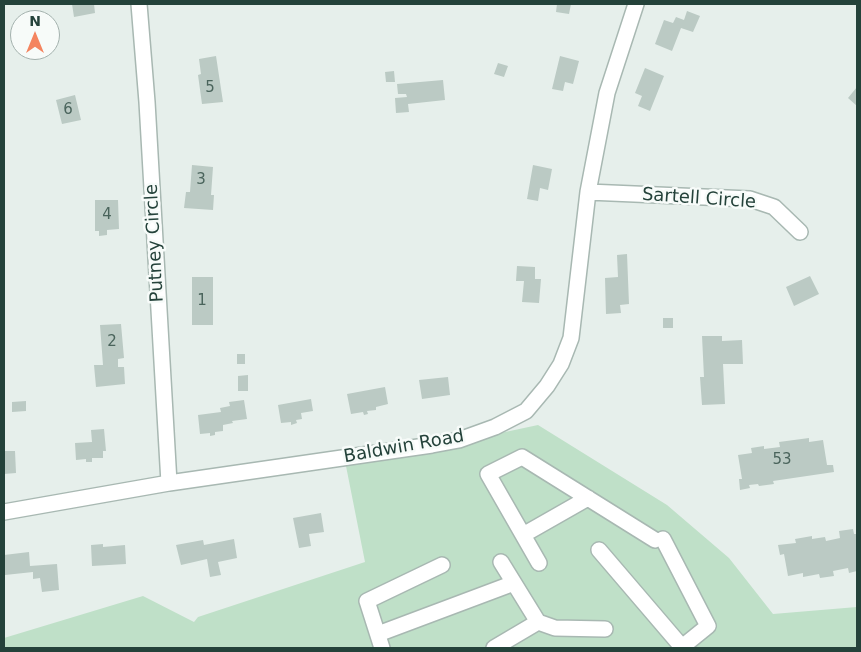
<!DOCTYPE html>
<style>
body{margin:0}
#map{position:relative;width:861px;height:652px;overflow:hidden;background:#e6efeb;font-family:"DejaVu Sans",sans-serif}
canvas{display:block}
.frame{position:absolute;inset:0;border:5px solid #24423a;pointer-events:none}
.north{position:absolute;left:10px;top:10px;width:50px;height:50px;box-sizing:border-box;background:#f7fbf9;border:1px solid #a3b1ad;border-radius:50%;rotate:0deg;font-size:14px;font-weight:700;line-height:20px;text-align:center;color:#24423a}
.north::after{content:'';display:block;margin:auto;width:18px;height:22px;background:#f4845f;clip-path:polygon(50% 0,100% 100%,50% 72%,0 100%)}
</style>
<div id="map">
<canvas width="861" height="652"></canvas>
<div class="frame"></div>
<div class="north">N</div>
</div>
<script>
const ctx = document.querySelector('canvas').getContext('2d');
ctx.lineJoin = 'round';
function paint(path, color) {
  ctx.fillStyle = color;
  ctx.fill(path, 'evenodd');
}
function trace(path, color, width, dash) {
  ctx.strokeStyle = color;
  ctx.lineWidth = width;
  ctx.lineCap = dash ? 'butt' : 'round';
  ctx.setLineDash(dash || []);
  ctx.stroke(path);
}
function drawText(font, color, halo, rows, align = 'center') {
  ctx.font = font + ' "DejaVu Sans",sans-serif';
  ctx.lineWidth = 5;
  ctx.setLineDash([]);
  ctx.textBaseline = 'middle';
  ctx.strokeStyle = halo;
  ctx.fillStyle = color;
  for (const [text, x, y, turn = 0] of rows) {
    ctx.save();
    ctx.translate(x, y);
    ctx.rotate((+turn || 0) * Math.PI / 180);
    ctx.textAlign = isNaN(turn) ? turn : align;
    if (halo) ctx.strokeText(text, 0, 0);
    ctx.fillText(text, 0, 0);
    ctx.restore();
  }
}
const green = new Path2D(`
 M538,425L667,505L729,558L773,614L857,607V648H4V638L143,596L194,622L198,617L365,562L346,466Z`);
const building = new Path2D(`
 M72,4H94L95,13L74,17Z
 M557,4H571L569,14L556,12Z
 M687,11L700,16L693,32L681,28L672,51L655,44L664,20L673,23L676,17L684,20Z
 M216,56L223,102L202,104L198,75L201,74L199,59Z
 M560,56L579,61L573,84L565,82L563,91L552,89Z
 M498,63L508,66L504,77L494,74Z
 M645,68L664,76L650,111L638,106L642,96L635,93Z
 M394,71L395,82H386L385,72Z
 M443,80L445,100L408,104L409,112L396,113L395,98L407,97L406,94H398L397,84Z
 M857,87V106L848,98Z
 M75,95L81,120L62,124L56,100Z
 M192,165L213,167L211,195H214L213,210L184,208L186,192H190Z
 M533,165L552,169L548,190L540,188L538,201L527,199Z
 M95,200H118L119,229L107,230V235L99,236V231H95Z
 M627,254L629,304L620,305L621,313L606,314L605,278L618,277L617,255Z
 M517,266L535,267V279H541L539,303L522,302L524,281H516Z
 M810,276L819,294L794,306L786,287Z
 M192,277H213V325H192Z
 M663,318H673V328H663Z
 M121,324L124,358L118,359V367H124L125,384L96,387L94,365H103L100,325Z
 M702,336H722V341L742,340L743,364H723L725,404L702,405L700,377H704Z
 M237,354H245V364H237Z
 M248,375V391H238V376Z
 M448,377L450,395L422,399L419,380Z
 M385,387L388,404L376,407V410L367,411L368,414L364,415L363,412L351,414L347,394Z
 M311,399L313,411L301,413L302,419L296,420L297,423L291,425V422L281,423L278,405Z
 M244,400L247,419L232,421L233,423L223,425V431L215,432V435L210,436V433L200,434L198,415L221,412L220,408L230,406L229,402Z
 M26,401V411L12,412V402Z
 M104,429L106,451H103V458H92V462H86V459L76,460L75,443L92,442L91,430Z
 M809,438V442L823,440L827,465H833L834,472L773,481L774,484L759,486L758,484L749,485L750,488L740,490L739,479H742L738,455L752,453L751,448L764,446V449L780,447L779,442Z
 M4,451H15L16,473L4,474Z
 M321,513L324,532L309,534L311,546L299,548L293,518Z
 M853,529L854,534H857V571L849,573L848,568L833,571L834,576L820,578L819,574L803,577V573L788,576L784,554L780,555L778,545L796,543L795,539L812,536V539L825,537L826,541L840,538L839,531Z
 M234,539L237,558L218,562L221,575L210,577L207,559L181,565L176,545L203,540L204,545Z
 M103,544V547L125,545L126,564L92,566L91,545Z
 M29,552L30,566L57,564L59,590L42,592L40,578L33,579V572L5,575L4,555Z`);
const minor = new Path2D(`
 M139,4L147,102L169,483
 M588,192L750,199L774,207L800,232
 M4,512L169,483L432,445L459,440L495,427L526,411L547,386L561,364L571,338L588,192L607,93L636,4
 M523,535L588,498
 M599,550L682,647L708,626L663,539
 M539,563L488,474L522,457L655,540
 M538,622L555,628L605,629
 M378,634L514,583
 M382,648L367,601L442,565
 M494,648L538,622L501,562`);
const numberNames = [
 ["5",210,88],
 ["6",68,110],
 ["3",201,180],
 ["4",107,215],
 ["1",202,301],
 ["2",112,342],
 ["53",782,460]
];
const streetNames = [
 ["Sartell Circle",699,199,4],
 ["Putney Circle",155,243,-93],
 ["Baldwin Road",404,447,-10]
];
paint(green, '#bfe0c8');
paint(building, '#bbcac4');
trace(minor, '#a8b8b2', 18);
trace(minor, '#fff', 15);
drawText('15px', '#4a645c', null, numberNames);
drawText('18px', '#24423a', '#f7fbf9', streetNames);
</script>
